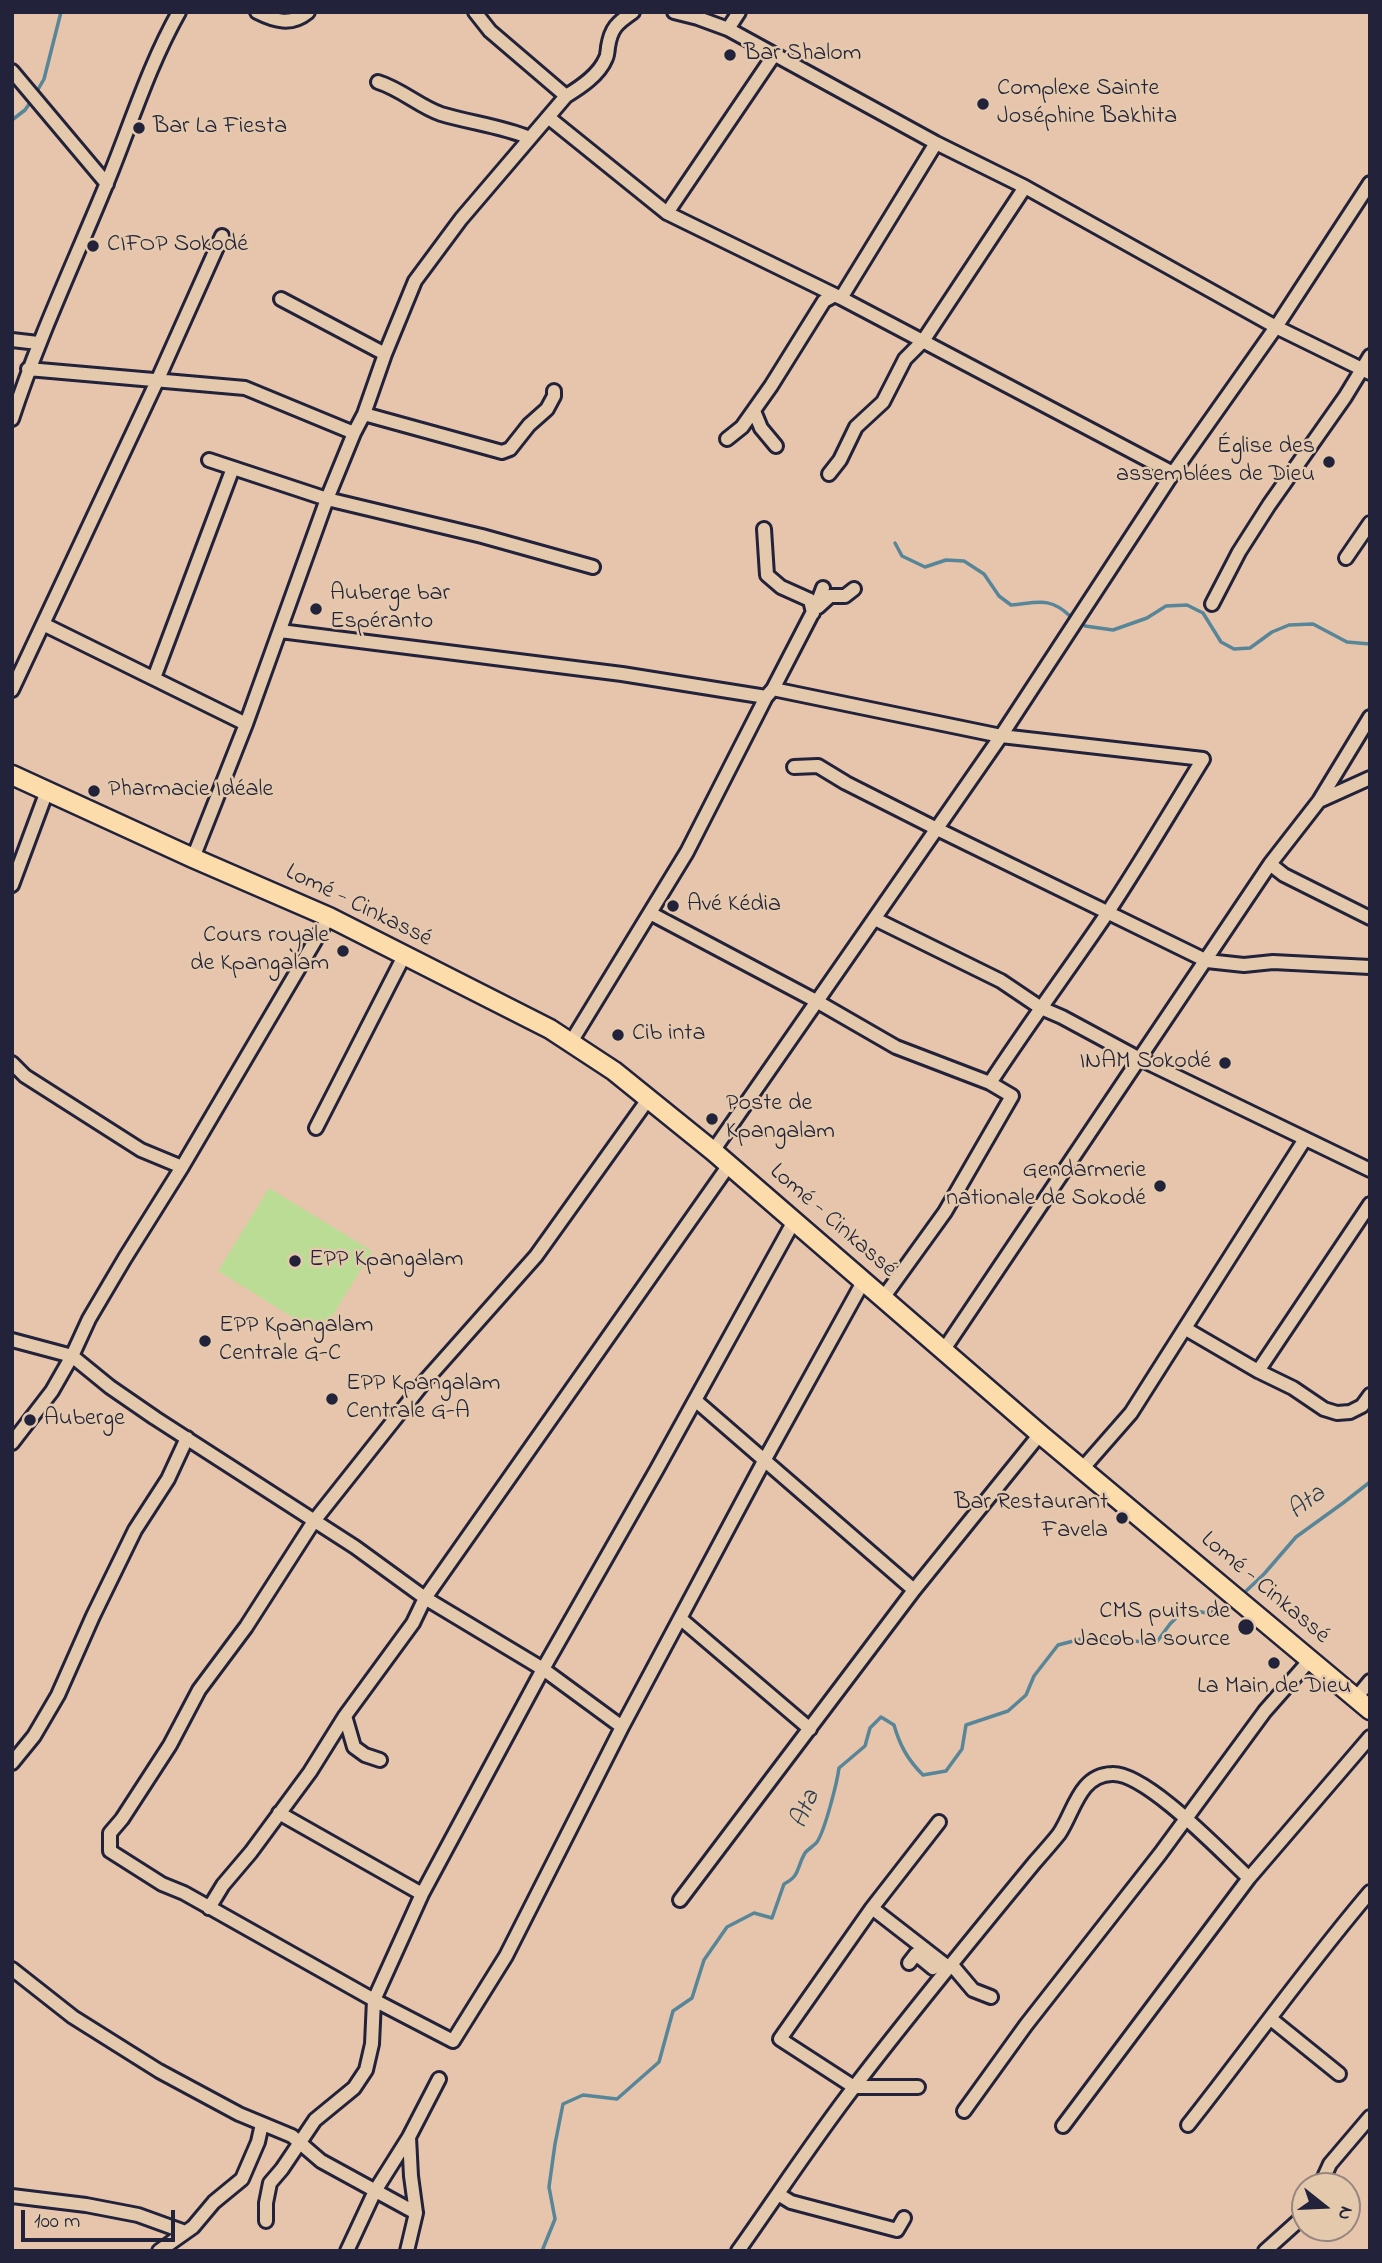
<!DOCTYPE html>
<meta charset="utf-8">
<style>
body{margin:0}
#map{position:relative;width:1382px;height:2263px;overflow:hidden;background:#e7c5ac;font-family:"Indie Flower",sans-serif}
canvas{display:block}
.frame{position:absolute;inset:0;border:14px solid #22223b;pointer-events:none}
.north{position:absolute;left:1291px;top:2172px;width:70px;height:70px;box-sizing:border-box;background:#e5c9ac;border:2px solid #97867f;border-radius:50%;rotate:108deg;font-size:19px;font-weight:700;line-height:28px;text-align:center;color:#22223b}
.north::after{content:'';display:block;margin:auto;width:24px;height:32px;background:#22223b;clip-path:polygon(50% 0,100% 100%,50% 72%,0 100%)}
.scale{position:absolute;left:21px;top:2210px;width:154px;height:32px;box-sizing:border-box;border:4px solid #22223b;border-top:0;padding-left:9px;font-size:21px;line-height:24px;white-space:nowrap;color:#22223b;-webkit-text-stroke:5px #e5c9ac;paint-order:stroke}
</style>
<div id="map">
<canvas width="1382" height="2263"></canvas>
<div class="frame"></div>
<div class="north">N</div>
<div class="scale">100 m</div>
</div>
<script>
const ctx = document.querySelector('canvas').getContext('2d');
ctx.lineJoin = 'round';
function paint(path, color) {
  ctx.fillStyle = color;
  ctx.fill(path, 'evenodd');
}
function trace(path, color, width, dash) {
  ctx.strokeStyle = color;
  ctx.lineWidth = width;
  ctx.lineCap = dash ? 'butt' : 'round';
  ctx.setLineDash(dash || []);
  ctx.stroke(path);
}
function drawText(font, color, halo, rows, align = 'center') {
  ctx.font = font + ' "Indie Flower",sans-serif';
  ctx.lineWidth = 5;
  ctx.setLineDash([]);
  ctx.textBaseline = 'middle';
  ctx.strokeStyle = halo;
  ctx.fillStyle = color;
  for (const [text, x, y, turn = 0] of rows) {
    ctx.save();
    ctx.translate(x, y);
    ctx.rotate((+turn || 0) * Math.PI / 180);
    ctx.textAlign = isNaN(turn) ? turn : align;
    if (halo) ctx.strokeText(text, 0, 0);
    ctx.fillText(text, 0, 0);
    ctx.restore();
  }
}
const green = new Path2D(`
 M269,1188L372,1251L321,1335L218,1271Z`);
const stream = new Path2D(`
 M36,93L44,79L61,12
 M12,120L25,110L32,100
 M895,543L902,556L925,567L946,560L964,561L984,574L999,596L1011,605C1037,603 1049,596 1070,616
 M1085,626L1113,630L1147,618L1166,606L1187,605L1203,613L1221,642L1234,649L1250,648L1272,632L1289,625L1313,624L1347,642L1370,644
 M1245,1592L1264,1574L1296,1537L1343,1503L1370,1482
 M542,2251L555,2219L549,2187L555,2144L563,2104L583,2095L617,2099L659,2062L673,2011L692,1998L704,1960L727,1927L754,1913L772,1918L784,1884C801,1875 796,1868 805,1853C808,1849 814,1846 817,1842C825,1830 837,1783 839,1768L865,1746L870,1728L881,1717L894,1725C900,1746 908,1760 923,1775L946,1771L962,1749L966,1725L1008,1711L1026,1695L1034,1676L1058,1645L1089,1637L1156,1643L1170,1624L1185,1609L1207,1613L1228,1604`);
const minor = new Path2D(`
 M257,12C275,21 291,26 308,12
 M475,12L490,31L566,96
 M674,12L698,18L728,29L936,143L1025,187L1276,327L1370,373
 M728,29L739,12
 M12,71L107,184
 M378,82C401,89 420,107 441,114C471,123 501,126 530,138
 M548,117L667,213L841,298L1173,473
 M667,213L774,55
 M841,298L936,143
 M281,299L385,354
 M12,340L38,343
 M28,369L245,388L354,433
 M754,411L761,428L776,446
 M364,414L502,452L510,449L529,425L547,409L554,396V391
 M12,419C38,339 74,263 106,185C130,127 148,67 179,12
 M727,439L742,427L771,386L824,301L835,295
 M209,460L327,499L482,536L593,567
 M829,474L840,460L856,427L883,402L905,359L923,341L1025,187
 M764,529L767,575L781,587L810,600L813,613
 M1346,558L1370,523
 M1212,604L1239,552L1269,505L1345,397L1370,356
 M818,607L830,596H845L854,589
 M43,624L246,724
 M280,631L622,674L766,697
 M154,678L233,468
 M773,689L1001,736L1203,759C1171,811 1140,864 1106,915C1068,971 1027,1026 990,1083
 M12,690L158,379L222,236
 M794,767L818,766L846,783L937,829L1207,961L1244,965L1273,962L1370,967
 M1319,801L1370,778
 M193,858L246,724L327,499L354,433L364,414L385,354L415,281L461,219L566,96C581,87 599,75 606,58C607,57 608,48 608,47C611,28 617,23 633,12
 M1270,864L1284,875L1370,918
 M12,885L47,791
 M650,913L818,1002L896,1047L990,1083L1012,1096L945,1212L883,1298
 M875,919L1001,981L1041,1008L1062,1017L1138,1058L1370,1170
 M571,1042L687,852L766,697L773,689L817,604L823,588
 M12,1063L25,1076L141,1150L182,1167
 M649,1098L536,1256L425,1381L314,1521L246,1627L199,1690L170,1745L122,1819L110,1833V1851L162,1884L184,1893L374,2000L453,2041L506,1956L622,1727L764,1461L863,1282
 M316,1128L404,956
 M713,1151L1001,736L1173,473L1276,327L1370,183
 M1186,1329L1258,1371L1293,1388L1324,1409L1337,1413L1350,1412L1362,1406L1370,1395
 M12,1340L72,1356L110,1387L155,1418L355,1547L425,1598L543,1669L622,1727
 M943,1351L1270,864L1319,801L1370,717
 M1258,1371L1370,1204
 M695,1400L914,1590
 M12,1443L52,1391L72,1356L89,1319L125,1258L182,1167L329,917
 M1082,1469L1131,1413L1305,1139
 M681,1619L810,1729
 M1356,1698L1370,1681
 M345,1716L354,1747L365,1755L380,1760
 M12,1763L34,1736L58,1695L93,1616L135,1530L168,1479L187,1438
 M279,1813L422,1894
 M680,1900L914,1590L1040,1434
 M209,1908L223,1885L251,1852L310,1772L345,1716L413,1623L425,1598L729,1165
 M872,1908L948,1967
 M909,1963L916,1954L933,1968L940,1962
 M951,1964L973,1990L991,1997
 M12,1969L73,2017L159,2071L239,2114L292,2136L321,2161L416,2213L407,2251
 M1271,2019L1339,2074
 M918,2087H854L780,2039L872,1908L939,1822
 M964,2111L1026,2025L1160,1854L1265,1711L1310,1660
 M1188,2125C1249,2048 1306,1967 1370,1892
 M1063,2126L1249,1878L1370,1737
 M409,2137L411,2176L416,2213
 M1320,2186L1330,2164L1370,2117
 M778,2194L791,2202L897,2230L904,2218
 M12,2196L86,2205L138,2215L185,2232
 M266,2221V2203L270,2183L282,2169L315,2120L354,2088L366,2070L372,2044L374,2000L422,1894L543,1669L657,1469L794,1221
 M159,2251L193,2227L214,2202L242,2179L258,2142L262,2124
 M347,2251L375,2191L409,2137L439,2079
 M738,2251C777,2196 814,2139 855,2086C913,2010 974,1936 1035,1862C1043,1853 1051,1844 1059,1834C1074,1812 1079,1775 1112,1774C1146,1772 1223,1854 1249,1878
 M1265,2251L1305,2215`);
const highway = new Path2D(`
 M12,775L193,858L329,917L550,1029L614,1071L713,1151L1040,1434L1370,1710`);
const markers = [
 [730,55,7,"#22223b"],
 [983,104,7,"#22223b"],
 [139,128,7,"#22223b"],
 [93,246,7,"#22223b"],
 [1329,462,7,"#22223b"],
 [316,609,7,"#22223b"],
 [94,791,7,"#22223b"],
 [673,906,7,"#22223b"],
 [343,951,7,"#22223b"],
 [618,1035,7,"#22223b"],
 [1225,1063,7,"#22223b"],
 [712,1119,7,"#22223b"],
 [1160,1186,7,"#22223b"],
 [295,1261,7,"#22223b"],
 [205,1341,7,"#22223b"],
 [332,1399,7,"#22223b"],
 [30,1420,7,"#22223b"],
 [1122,1518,7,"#22223b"],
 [1246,1627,9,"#22223b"],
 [1274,1663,7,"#22223b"]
];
const poiNames = [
 ["Bar Shalom",744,55],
 ["Complexe Sainte",997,90],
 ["Joséphine Bakhita",997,118],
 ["Bar La Fiesta",153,128],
 ["CIFOP Sokodé",107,246],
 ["Église des",1315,448,"right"],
 ["assemblées de Dieu",1315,476,"right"],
 ["Auberge bar",330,595],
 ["Espéranto",330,623],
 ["Pharmacie Idéale",108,791],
 ["Avé Kédia",687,906],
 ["Cours royale",329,937,"right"],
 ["de Kpangalam",329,965,"right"],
 ["Cib inta",632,1035],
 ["INAM Sokodé",1211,1063,"right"],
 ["Poste de",726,1105],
 ["Kpangalam",726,1133],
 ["Gendarmerie",1146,1172,"right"],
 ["nationale de Sokodé",1146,1200,"right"],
 ["EPP Kpangalam",309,1261],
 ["EPP Kpangalam",219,1327],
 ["Centrale G-C",219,1355],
 ["EPP Kpangalam",346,1385],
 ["Centrale G-A",346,1413],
 ["Auberge",44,1420],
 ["Bar Restaurant",1108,1504,"right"],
 ["Favela",1108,1532,"right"],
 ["CMS puits de",1230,1613,"right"],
 ["Jacob la source",1230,1641,"right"],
 ["La Main de Dieu",1274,1688,"center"]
];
const streetNames = [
 ["Lomé - Cinkassé",358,907,26],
 ["Lomé - Cinkassé",832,1222,41],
 ["Lomé - Cinkassé",1264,1589,40]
];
const waterNames = [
 ["Ata",1308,1504,-37],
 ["Ata",807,1810,-67]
];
paint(green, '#bbdc95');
trace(stream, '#578699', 3.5);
trace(minor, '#22223b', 18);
trace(highway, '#22223b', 23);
trace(minor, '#e5c9ac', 12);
trace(highway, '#fddcac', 18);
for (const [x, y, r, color] of markers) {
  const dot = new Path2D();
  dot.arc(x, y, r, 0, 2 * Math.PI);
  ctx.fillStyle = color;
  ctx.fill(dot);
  trace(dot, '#e5c9ac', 2.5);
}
drawText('24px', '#22223b', '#e5c9ac', poiNames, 'left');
drawText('24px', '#22223b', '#e5c9ac', streetNames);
drawText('italic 26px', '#2f3b52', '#e5c9ac', waterNames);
</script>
